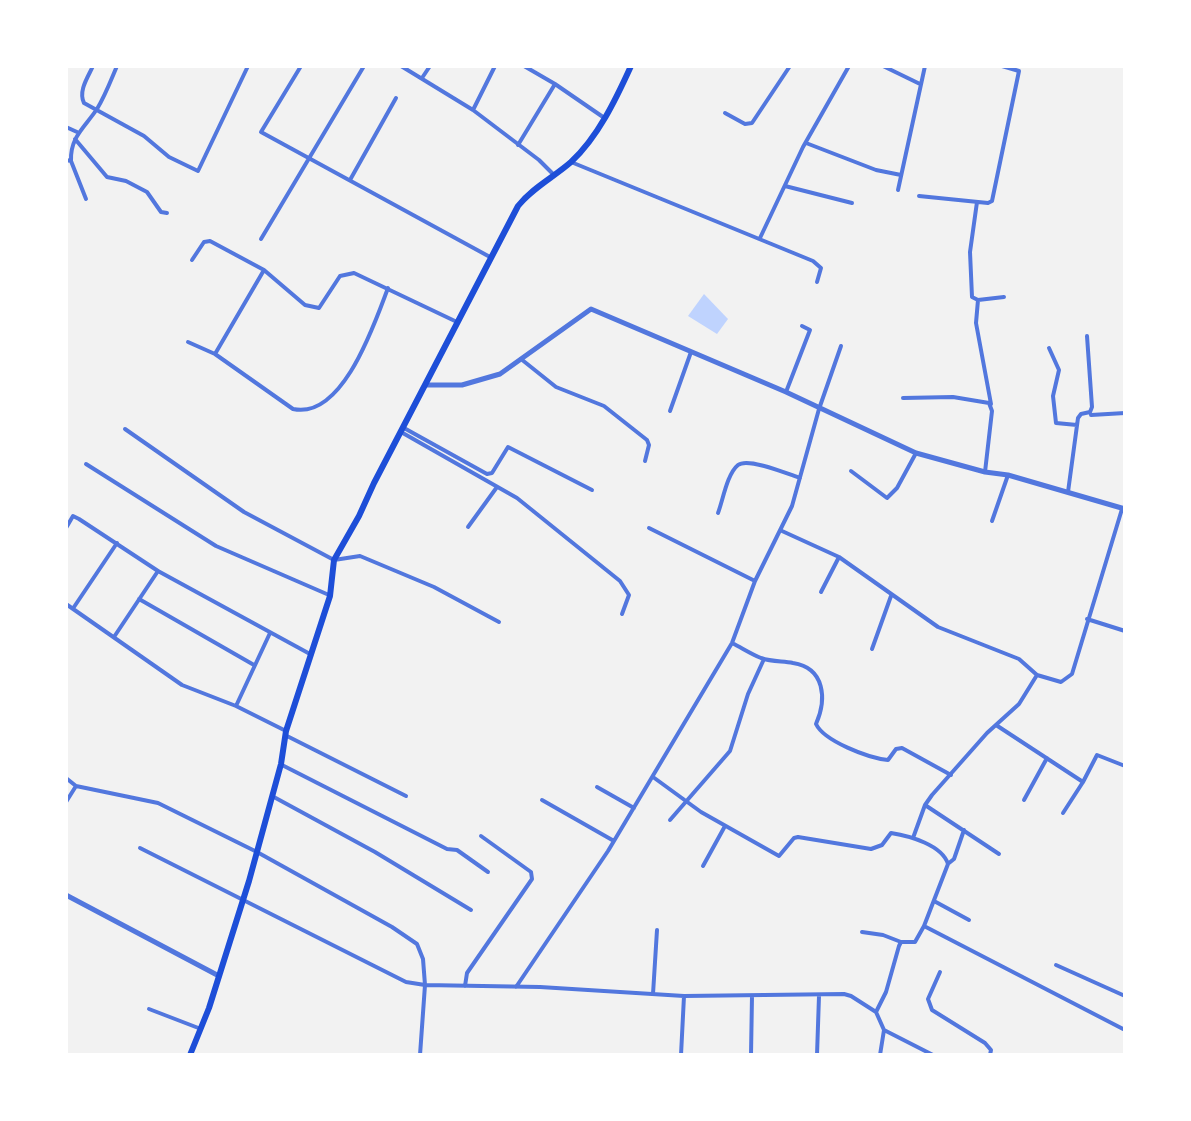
<!DOCTYPE html>
<style>
body{margin:0}
#map{position:relative;width:1191px;height:1121px;overflow:hidden;background:#f2f2f2;font-family:"PT Sans Narrow",sans-serif}
canvas{display:block}
.frame{position:absolute;inset:0;border:68px solid #fff;pointer-events:none}
</style>
<div id="map">
<canvas width="1191" height="1121"></canvas>
<div class="frame"></div>
</div>
<script>
const ctx = document.querySelector('canvas').getContext('2d');
ctx.lineJoin = 'round';
function paint(path, color) {
  ctx.fillStyle = color;
  ctx.fill(path, 'evenodd');
}
function trace(path, color, width, dash) {
  ctx.strokeStyle = color;
  ctx.lineWidth = width;
  ctx.lineCap = dash ? 'butt' : 'round';
  ctx.setLineDash(dash || []);
  ctx.stroke(path);
}
const water = new Path2D(`
 M704,294L728,319L717,334L688,316Z`);
const minor = new Path2D(`
 M93,66C88,77 78,91 84,103L144,136L169,157L198,171L248,66
 M301,66L261,132L490,257
 M401,66L473,110L539,160L554,175
 M524,66L555,84
 M883,66L920,84
 M422,78L430,66
 M473,110L495,66
 M725,113L745,124L752,123L790,66
 M66,127L77,132
 M75,139L107,177L126,181L147,192L161,212L167,213
 M806,143L876,170L901,175
 M518,145L555,84L603,117
 M66,160L71,161C70,137 85,127 97,109C105,96 111,80 117,66
 M71,161L86,199
 M571,162L813,261L821,268L817,282
 M350,180L396,98
 M785,186L852,203
 M898,190L925,66
 M919,196L988,203L992,201L1019,71L1002,66
 M977,202L970,252L972,297L978,300L1004,297
 M760,238L803,147L849,66
 M261,239L364,66
 M192,260L204,242L210,241L264,270
 M388,288C375,322 343,420 293,409L215,354L264,270L305,305L319,308L340,276L354,273L457,322
 M978,300L976,323L991,404
 M188,342L215,354
 M1049,348L1059,370L1053,396L1056,423L1077,425
 M521,359L556,387L604,406L647,440L649,445L645,461
 M786,392L810,330L802,326
 M903,398L953,397L989,403L992,411L985,472
 M670,411L691,352
 M1091,415L1125,413
 M404,428L487,474L492,473L508,447L592,490
 M125,429L244,512L334,560L360,556L434,587L499,622
 M401,432L517,498L620,581L629,595L622,614
 M86,464L216,546L329,595
 M851,471L887,498L897,488L916,453
 M1068,492L1078,418L1081,414L1090,412L1092,407L1087,336
 M718,513C723,500 727,474 738,465C748,457 788,474 800,478
 M992,521L1008,475
 M468,527L497,487
 M66,528L73,516L79,519L158,571L310,654
 M649,528L755,581
 M782,531L839,557
 M821,592L839,557L938,627L1019,659L1037,675L1061,682L1072,674L1122,509
 M139,599L254,665
 M66,604L182,685L236,706L286,731
 M74,607L117,543
 M1087,619L1125,631
 M114,637L158,571
 M732,643C742,648 751,654 761,658C772,662 782,661 793,663C825,668 827,699 816,724C824,741 868,758 888,760L896,749L902,748L951,775
 M872,649L891,596
 M236,706L270,633
 M996,725L1083,782L1063,813
 M285,735L406,796
 M282,765L447,849L457,850L488,872
 M653,777L701,812L779,856L794,838L798,837L871,849L882,845L891,833C910,836 942,845 948,864L924,926
 M66,778L76,786L66,802
 M1083,782L1097,755L1125,766
 M76,786L158,803L257,852L392,927L417,944L423,959L425,985L420,1055
 M597,787L634,808
 M272,796L375,852L471,910
 M542,800L614,841
 M1024,800L1047,758
 M925,805L999,854
 M670,820L730,751L748,694L764,659
 M913,838L925,805L932,795L987,733L1019,704L1037,675
 M140,848L406,982L425,985L540,987L684,996
 M949,863L954,859L964,830
 M703,866L725,826
 M934,901L969,920
 M862,932L883,935L901,942
 M1056,965L1125,996
 M940,972L928,999L932,1010L985,1043L991,1050L990,1055
 M465,986L467,973L532,879L531,872L481,836
 M516,987L608,851L732,643L755,581L792,506L819,409L841,346
 M653,994L657,930
 M149,1009L201,1029
 M876,1012L886,992L899,946L901,942H915L924,926L1125,1030
 M884,1030L933,1055
 M681,1055L684,996L844,994L851,996L876,1012L884,1030L880,1055
 M751,1055L752,996
 M817,1055L819,996`);
const tertiary = new Path2D(`
 M427,385H462L500,374L591,309L786,392L916,453L985,472L1008,475L1125,509
 M66,895L219,976`);
const primary = new Path2D(`
 M190,1055L209,1008L249,881L281,764L286,731L330,596L334,560L359,516L374,483L518,206C532,188 554,177 571,162C598,137 616,99 631,66`);
paint(water, '#bfd3fe');
trace(minor, '#5277de', 4);
trace(tertiary, '#5277de', 5);
trace(primary, '#1d4ed8', 6);
</script>
